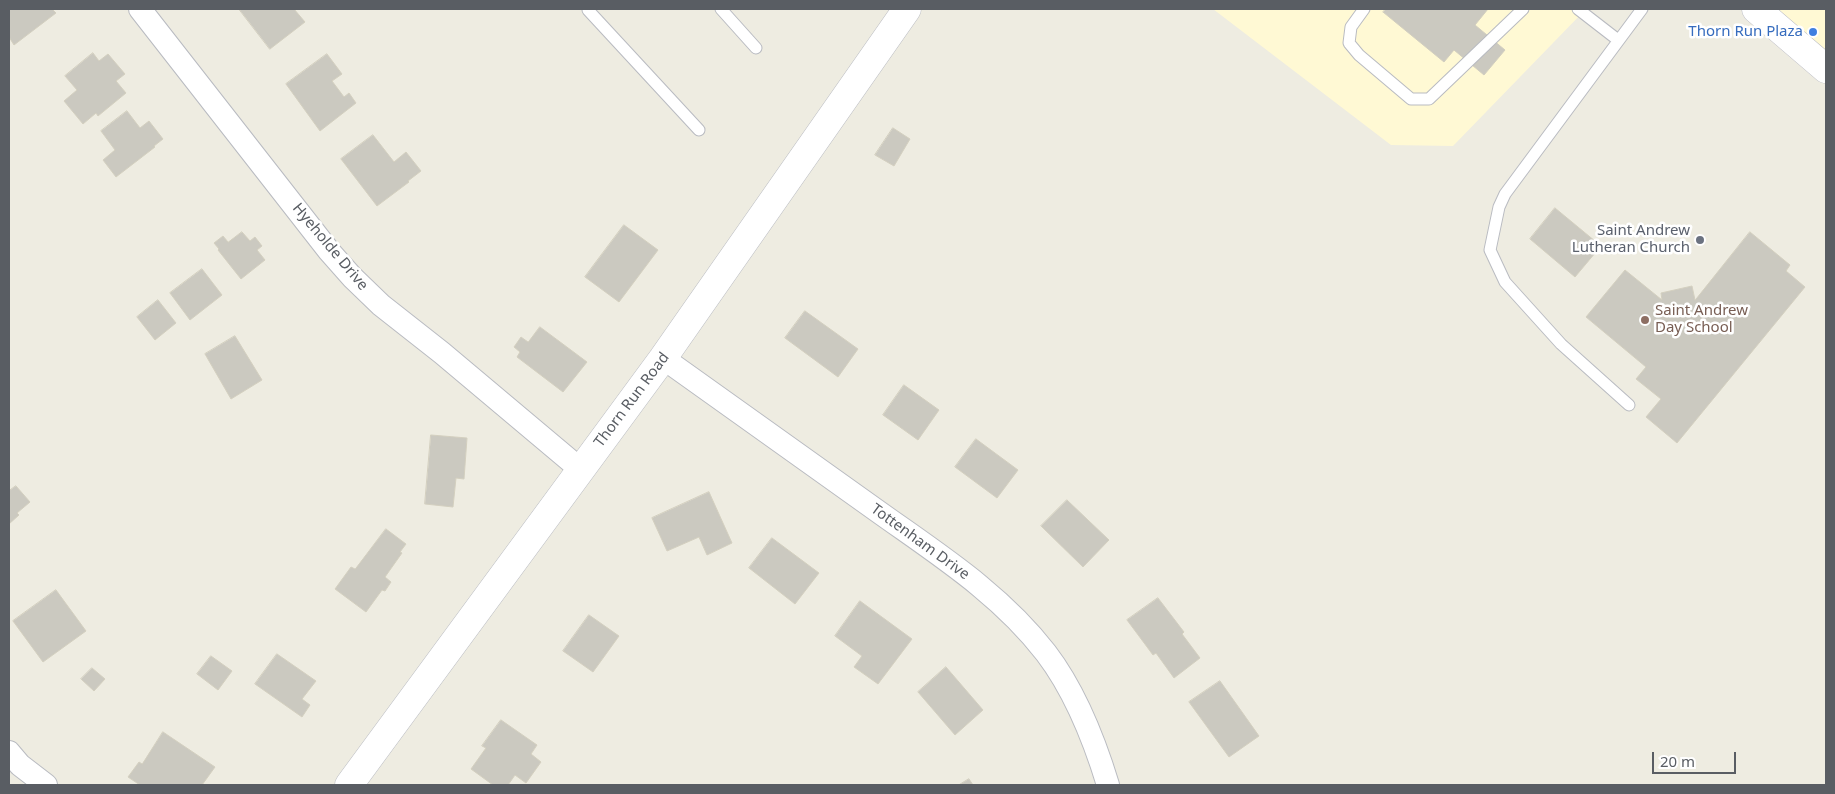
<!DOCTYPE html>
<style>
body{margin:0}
#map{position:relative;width:1835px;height:794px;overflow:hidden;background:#eeece1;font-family:"Noto Sans",sans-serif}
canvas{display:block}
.frame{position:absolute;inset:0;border:10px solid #595d63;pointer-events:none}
.scale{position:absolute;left:1652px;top:752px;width:84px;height:22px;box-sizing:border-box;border:2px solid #595d63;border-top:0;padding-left:6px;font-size:15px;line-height:18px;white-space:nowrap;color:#595d63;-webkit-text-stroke:4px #fff;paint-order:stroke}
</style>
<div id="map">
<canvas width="1835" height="794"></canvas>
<div class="frame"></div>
<div class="scale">20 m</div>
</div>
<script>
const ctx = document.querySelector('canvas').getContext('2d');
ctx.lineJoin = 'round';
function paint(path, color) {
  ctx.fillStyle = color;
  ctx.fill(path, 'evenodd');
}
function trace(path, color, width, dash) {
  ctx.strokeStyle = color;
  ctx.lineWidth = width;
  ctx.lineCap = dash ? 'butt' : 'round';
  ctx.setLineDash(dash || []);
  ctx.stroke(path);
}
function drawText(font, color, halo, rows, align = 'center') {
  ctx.font = font + ' "Noto Sans",sans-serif';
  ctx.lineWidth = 5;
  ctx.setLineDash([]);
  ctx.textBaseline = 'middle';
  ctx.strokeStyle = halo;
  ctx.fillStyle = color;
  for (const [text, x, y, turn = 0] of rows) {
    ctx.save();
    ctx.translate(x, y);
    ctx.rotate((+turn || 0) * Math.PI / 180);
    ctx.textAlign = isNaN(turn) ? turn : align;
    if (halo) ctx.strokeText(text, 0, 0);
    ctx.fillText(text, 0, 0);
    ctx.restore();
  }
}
const commercial = new Path2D(`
 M1213,9H1586L1453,146L1391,145Z
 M1772,9H1826V56Z`);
const building = new Path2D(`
 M9,9H52L56,13L14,45L9,37Z
 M239,9H294L305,22L270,49Z
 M1386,9H1488L1475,25L1505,50L1484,75L1454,50L1444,62L1383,12Z
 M93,53L99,61L108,54L125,74L116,81L126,93L98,116L96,113L83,124L64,101L77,90L65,76Z
 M327,54L342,74L332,81L344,97L349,93L356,103L320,131L286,84Z
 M127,111L140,128L149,121L163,139L154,146L155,147L116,177L103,160L115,150L101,131Z
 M893,128L910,139L894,166L875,155Z
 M373,135L394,162L406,152L421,171L408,181L409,182L377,206L341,159Z
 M1555,208L1601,246L1575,277L1530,239Z
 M624,225L658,250L619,302L585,277Z
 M242,232L250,241L255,237L262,246L257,250L265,260L241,279L218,250L219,249L214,243L223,236L228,242Z
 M1750,232L1790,265L1786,271L1805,287L1677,443L1646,417L1661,399L1636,379L1646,367L1586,317L1625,270L1662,300L1661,293L1692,286L1695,300Z
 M202,269L222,295L190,320L170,293Z
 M158,300L176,323L155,340L137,317Z
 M805,311L858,349L838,377L785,338Z
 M540,327L587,362L563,392L517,357L520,352L514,347L521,337L528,342Z
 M235,336L262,380L231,399L205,354Z
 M904,385L939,410L918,440L883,415Z
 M431,435L467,438L464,479L456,478L453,507L425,504Z
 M976,439L1018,470L997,498L955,467Z
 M16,486L30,502L17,513L19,515L9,524V491Z
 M709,492L732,543L707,555L699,537L667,551L652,518Z
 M1067,500L1109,540L1083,567L1041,526Z
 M386,529L406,544L400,552L402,553L385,577L391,582L385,591L382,590L366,612L335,589L351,567L355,569Z
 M772,538L819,573L795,604L749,568Z
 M56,590L86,631L43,662L13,621Z
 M1158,598L1184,632L1182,634L1200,658L1174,678L1156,653L1153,655L1127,620Z
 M860,601L912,639L878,684L854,667L862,656L835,636Z
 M589,615L619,636L593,672L563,651Z
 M277,654L316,681L302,699L310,705L302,717L255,684Z
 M211,656L232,671L218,690L197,674Z
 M946,667L983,710L955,735L918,692Z
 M92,668L105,679L94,691L81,679Z
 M1220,681L1259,736L1229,757L1189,702Z
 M501,720L537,745L531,754L541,762L526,783L515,775L508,785H493L471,769L486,748L482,746Z
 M163,732L215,767L202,785H140L128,777L139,762L142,764Z
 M969,779L973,785H959Z`);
const service = new Path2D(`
 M721,9L756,48
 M1364,9L1351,27L1349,43L1359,55L1411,99H1429L1523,9
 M1578,9L1618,40
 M588,10L699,130
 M1629,405L1561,344L1505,282L1490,250L1499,207L1505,194L1642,9`);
const minor = new Path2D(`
 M140,9L329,251L352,277L381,305L442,353L580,469
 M663,358C734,409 805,459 876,510C936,553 1000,593 1046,653C1075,691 1094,739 1108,785
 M9,752L20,765L46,785`);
const tertiary = new Path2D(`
 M349,785L663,358L907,9`);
const secondary = new Path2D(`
 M1756,9L1826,69`);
const markers = [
 [1813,32,5,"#3f7fe0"],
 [1700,240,5,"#6b7280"],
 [1645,320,5,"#8d6e63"]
];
const shopNames = [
 ["Thorn Run Plaza",1803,32]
];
const worshipNames = [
 ["Saint Andrew",1690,231],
 ["Lutheran Church",1690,248]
];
const streetNames = [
 ["Hyeholde Drive",330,247,50],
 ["Thorn Run Road",632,400,-53],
 ["Tottenham Drive",920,542,36]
];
const educationNames = [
 ["Saint Andrew",1655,311],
 ["Day School",1655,328]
];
paint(commercial, '#fff9d4');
paint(building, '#cbc9c0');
trace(building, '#d3cfbf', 1);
trace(service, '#b9bbc1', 13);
trace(minor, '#b9bbc1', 24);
trace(tertiary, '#b9bbc1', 29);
trace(secondary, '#babcc4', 29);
trace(service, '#fff', 11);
trace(minor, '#fff', 22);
trace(tertiary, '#fff', 28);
trace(secondary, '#fff', 28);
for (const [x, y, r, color] of markers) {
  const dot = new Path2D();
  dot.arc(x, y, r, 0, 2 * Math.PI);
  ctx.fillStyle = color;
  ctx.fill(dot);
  trace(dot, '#fff', 2);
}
drawText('15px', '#366cbe', '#fff', shopNames, 'right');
drawText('15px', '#5b616d', '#fff', worshipNames, 'right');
drawText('15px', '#595d63', '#fff', streetNames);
drawText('15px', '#785e54', '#fff', educationNames, 'left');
</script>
